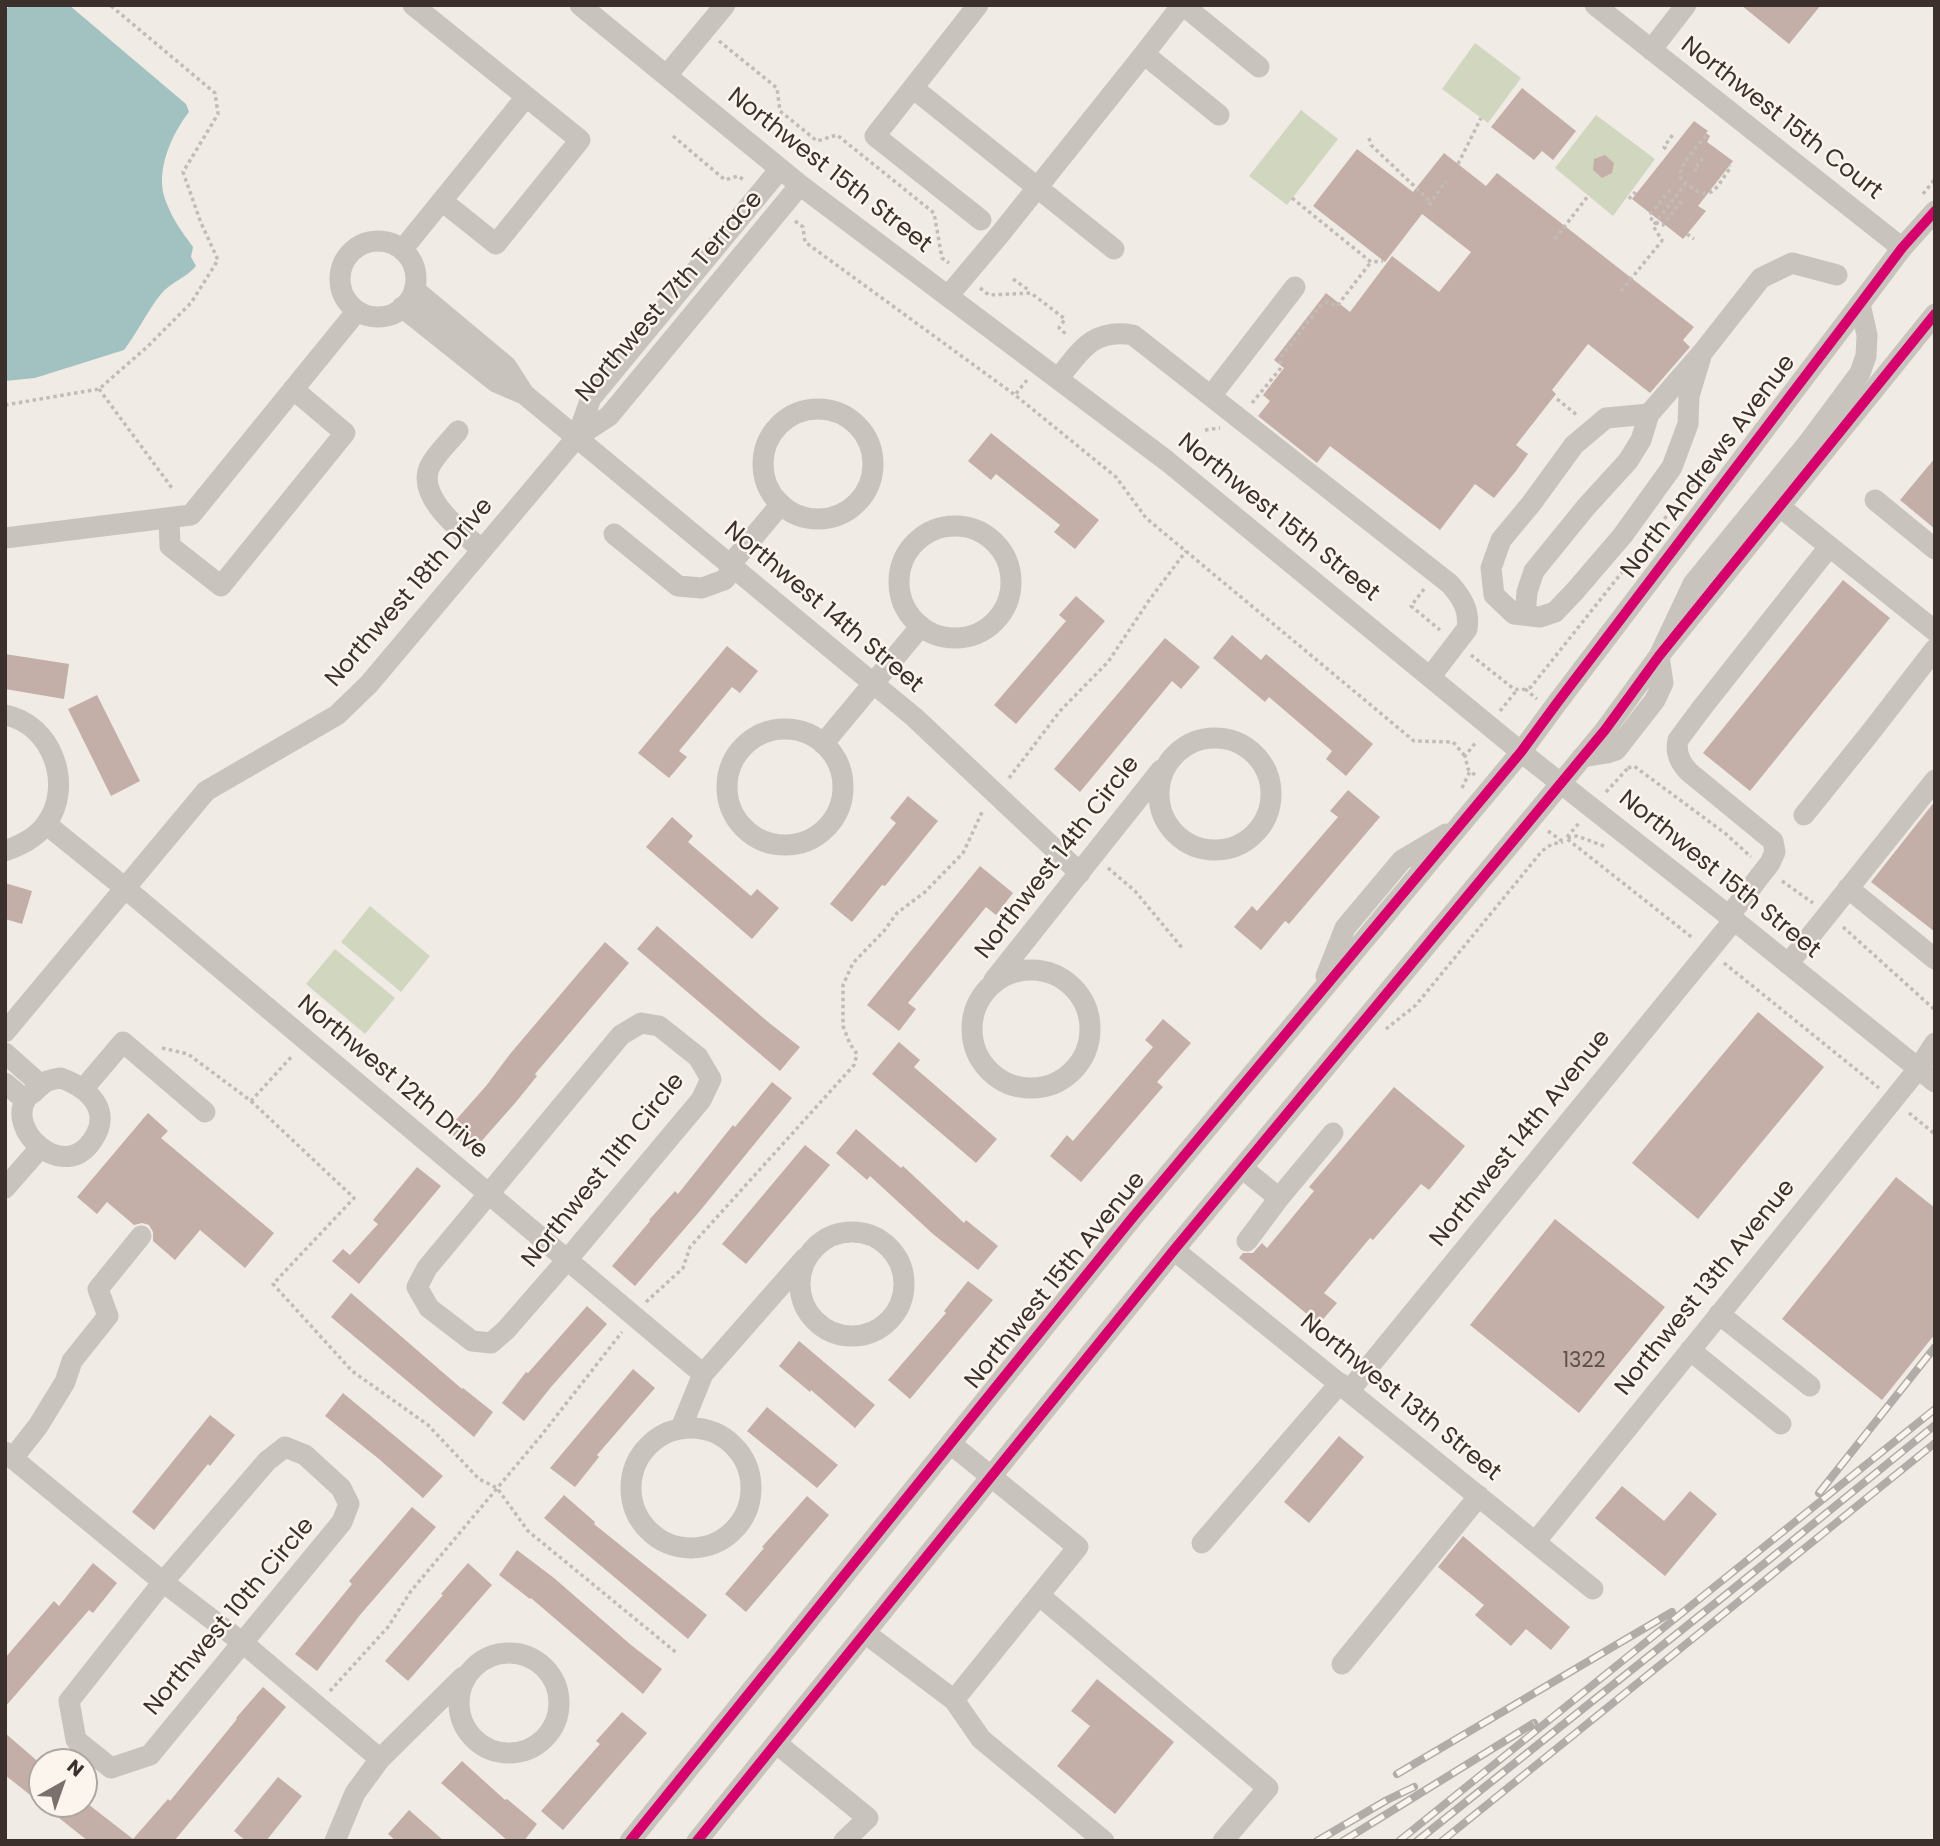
<!DOCTYPE html>
<style>
body{margin:0}
#map{position:relative;width:1940px;height:1846px;overflow:hidden;background:#f0ebe5;font-family:Poppins,sans-serif}
canvas{display:block}
.frame{position:absolute;inset:0;border:7px solid #3b302b;pointer-events:none}
.north{position:absolute;left:28px;top:1748px;width:70px;height:70px;box-sizing:border-box;background:#fbf5ee;border:2px solid #aea6a0;border-radius:50%;rotate:40deg;font-size:19px;font-weight:700;line-height:28px;text-align:center;color:#3b302b}
.north::after{content:'';display:block;margin:auto;width:24px;height:32px;background:#7a716c;clip-path:polygon(50% 0,100% 100%,50% 72%,0 100%)}
</style>
<div id="map">
<canvas width="1940" height="1846"></canvas>
<div class="frame"></div>
<div class="north">N</div>
</div>
<script>
const ctx = document.querySelector('canvas').getContext('2d');
ctx.lineJoin = 'round';
function paint(path, color) {
  ctx.fillStyle = color;
  ctx.fill(path, 'evenodd');
}
function trace(path, color, width, dash) {
  ctx.strokeStyle = color;
  ctx.lineWidth = width;
  ctx.lineCap = dash ? 'butt' : 'round';
  ctx.setLineDash(dash || []);
  ctx.stroke(path);
}
function drawText(font, color, halo, rows, align = 'center') {
  ctx.font = font + ' Poppins,sans-serif';
  ctx.lineWidth = 5;
  ctx.setLineDash([]);
  ctx.textBaseline = 'middle';
  ctx.strokeStyle = halo;
  ctx.fillStyle = color;
  for (const [text, x, y, turn = 0] of rows) {
    ctx.save();
    ctx.translate(x, y);
    ctx.rotate((+turn || 0) * Math.PI / 180);
    ctx.textAlign = isNaN(turn) ? turn : align;
    if (halo) ctx.strokeText(text, 0, 0);
    ctx.fillText(text, 0, 0);
    ctx.restore();
  }
}
const green = new Path2D(`
 M1475,43L1521,78L1488,123L1442,89Z
 M1301,110L1338,139L1287,205L1249,176Z
 M1596,115L1655,159L1613,216L1555,168Z
 M370,906L430,956L401,992L341,942Z
 M335,949L395,998L365,1034L306,984Z`);
const water = new Path2D(`
 M10,5H69L186,104L189,112C172,134 155,170 165,199C171,217 182,232 193,247L191,257L196,266C186,278 171,282 161,294C147,311 138,332 124,350L35,378L5,381V11Z`);
const building = new Path2D(`
 M1741,5H1821L1789,44Z
 M1522,88L1576,131L1553,160L1542,151L1534,160L1491,127Z
 M1694,121L1708,131L1706,133L1710,136L1707,142L1733,161L1698,206L1706,211L1683,239L1632,199Z
 M1357,149L1413,192L1444,153L1486,186L1497,173L1694,327L1683,340L1690,347L1650,393L1588,344L1552,390L1556,394L1516,445L1528,454L1516,471L1494,498L1475,484L1440,530L1330,446L1317,463L1258,416L1270,401L1263,395L1284,368L1274,360L1326,293L1350,312L1392,256L1439,292L1471,252L1422,214L1385,262L1313,206Z
 M1605,155L1614,163L1612,173L1602,178L1593,170L1594,159Z
 M991,433L1099,520L1075,549L1054,532L1060,525L996,474L991,480L968,461Z
 M1935,458V529L1900,500Z
 M1843,580L1890,618L1750,791L1703,753Z
 M1076,596L1105,621L1016,724L994,705L1066,621L1059,615Z
 M1232,635L1261,660L1266,654L1373,744L1346,776L1326,759L1332,751L1269,697L1265,702L1213,658Z
 M1165,638L1200,667L1181,689L1172,681L1080,792L1054,769Z
 M727,646L758,671L740,693L732,687L679,751L687,757L669,778L638,753Z
 M5,654L69,664L64,699L5,689Z
 M97,695L140,781L111,796L68,709Z
 M1348,790L1380,817L1289,924L1285,921L1261,950L1234,927L1252,906L1257,911L1338,817L1330,811Z
 M908,796L938,821L885,886L882,885L852,922L830,904L896,823L890,818Z
 M1935,801V932L1871,882Z
 M672,817L693,836L688,842L751,896L757,889L779,908L752,939L646,847Z
 M980,866L1013,893L996,915L986,907L908,1003L916,1009L899,1031L867,1005Z
 M5,883L32,891L22,924L5,919Z
 M657,926L768,1022L800,1047L780,1071L637,949Z
 M605,942L629,963L535,1074L537,1076L516,1102L472,1152L447,1130L486,1086L510,1054Z
 M1758,1012L1824,1067L1698,1219L1632,1163Z
 M1163,1019L1191,1043L1157,1082L1163,1087L1081,1182L1050,1156L1067,1135L1073,1141L1153,1047L1145,1040Z
 M899,1042L920,1060L914,1067L997,1139L976,1163L872,1074Z
 M772,1082L792,1098L699,1212L635,1286L612,1266L650,1221L649,1220L675,1191L678,1194L733,1125L735,1127Z
 M1394,1087L1465,1146L1429,1190L1421,1184L1373,1240L1370,1238L1324,1293L1337,1303L1319,1324L1239,1258L1243,1253H1253L1262,1243L1267,1248L1314,1191L1309,1187Z
 M148,1113L168,1131L161,1138L274,1233L245,1268L200,1230L175,1260L153,1241V1232L149,1225L142,1223L134,1225L107,1202L97,1214L77,1197Z
 M856,1129L901,1168L903,1166L964,1223L966,1220L998,1246L978,1270L933,1234L870,1176L867,1180L836,1153Z
 M805,1145L830,1165L746,1264L722,1244Z
 M417,1167L441,1186L359,1284L332,1261L343,1249L350,1255L378,1224L373,1220Z
 M1896,1177L1935,1208V1334L1882,1400L1782,1319Z
 M1555,1219L1665,1307L1579,1413L1470,1325Z
 M968,1281L993,1300L910,1399L888,1380L946,1313L944,1311Z
 M351,1293L462,1389L463,1388L493,1412L474,1437L331,1317Z
 M587,1306L607,1324L551,1387L524,1421L502,1403L526,1372L528,1373Z
 M799,1341L875,1405L855,1428L811,1390L810,1392L779,1366Z
 M633,1369L655,1388L597,1455L599,1457L575,1487L550,1468Z
 M343,1393L443,1476L423,1498L379,1459L325,1416Z
 M767,1407L838,1465L817,1488L747,1431Z
 M210,1415L235,1435L210,1466L208,1464L154,1530L132,1512Z
 M1339,1436L1364,1457L1309,1523L1284,1502Z
 M1622,1486L1664,1521L1690,1491L1717,1514L1665,1576L1595,1518Z
 M564,1495L595,1522L594,1524L707,1615L688,1639L544,1518Z
 M807,1496L829,1515L746,1612L725,1594L764,1548L762,1547Z
 M412,1507L436,1527L360,1615L317,1671L295,1654L352,1584L349,1581Z
 M1463,1536L1570,1627L1551,1650L1526,1629L1511,1646L1475,1615L1484,1605L1438,1567Z
 M517,1550L554,1578L631,1645L662,1669L643,1694L531,1598L530,1599L499,1575Z
 M93,1563L117,1583L93,1613L89,1610L5,1707V1658L54,1601L59,1606Z
 M468,1563L492,1585L408,1681L385,1661L443,1595L441,1594Z
 M1097,1679L1174,1742L1115,1814L1057,1766L1090,1726L1071,1711Z
 M263,1687L286,1707L174,1841H88L5,1775V1733L42,1765V1804H88L133,1839L168,1799L170,1801L237,1719L236,1718Z
 M622,1712L647,1733L563,1830L541,1811L600,1744L596,1741Z
 M462,1761L505,1800L507,1799L537,1824L524,1841H508L441,1783Z
 M278,1777L302,1796L266,1841H246L234,1831Z
 M409,1810L444,1841H396L388,1834Z`);
const path = new Path2D(`
 M719,41L777,88L780,111L817,141L837,135L934,213L942,258L949,263
 M673,136L725,180L738,176L744,180
 M1704,136L1705,137C1699,144 1680,165 1680,174C1680,180 1685,183 1690,186C1713,204 1717,185 1731,167L1730,166
 M1369,138L1371,145L1431,202
 M1666,149L1664,147L1674,133
 M1458,164L1481,118
 M1697,171L1694,169L1705,156
 M1668,190L1669,191L1651,213L1650,218L1660,225H1663L1682,201L1684,202
 M1923,194L1935,179
 M1292,198L1371,262L1383,261
 M1629,199L1634,193L1636,194
 M1429,205L1446,181
 M795,221L803,227L805,242L1015,395
 M1687,234L1694,239
 M1555,239L1588,196
 M1013,279L1030,291
 M980,288L989,295L1031,293L1065,319L1059,328L1067,335
 M1621,291L1661,242L1662,240L1653,226L1686,183
 M1027,380L1015,395L1116,477L1146,518L1414,741L1453,742L1465,756
 M99,389L172,488
 M1557,399L1578,416
 M1252,403L1280,369L1281,357L1320,306L1327,302L1337,306L1371,262
 M5,405L99,389L147,347L191,303L218,260L201,223L183,172L218,114L215,93L110,5
 M1205,430L1220,428
 M1424,589L1411,606L1440,630
 M1471,655L1514,689L1522,690L1531,687L1688,489L1705,472
 M1525,689L1537,699
 M1500,711L1517,690
 M1628,768L1634,766L1726,834L1751,857
 M1475,775L1468,769L1465,756L1476,742
 M1009,778L1060,711L1108,662L1150,599L1186,551
 M1462,788L1470,771
 M1606,792L1628,768L1626,767
 M1548,831L1562,841
 M1567,837L1580,822
 M1604,846L1577,836L1566,838L1694,939
 M1108,868L1135,891L1183,949
 M1782,881L1813,903
 M1843,927L1935,1010
 M1724,963L1879,1088
 M1386,1029L1416,1005L1542,851L1552,844L1563,842
 M162,1048L188,1054L251,1101L293,1055
 M251,1101L354,1198L273,1284L352,1371L428,1425L479,1479L497,1488L528,1531L678,1654
 M1909,1113L1935,1134
 M646,1302L683,1268L690,1247L854,1065L857,1054L850,1044L843,1026V985L853,963L884,931L897,913L925,892L963,853L983,810
 M330,1691L388,1627L411,1591L540,1437L622,1332`);
const minor = new Path2D(`
 M413,5L580,140L496,244L442,201
 M580,5L800,185L1167,461L1521,752L1729,916L1935,1082
 M978,5L875,136L981,220
 M1183,5L1259,67
 M1595,5L1902,248
 M1651,50L1686,5
 M1144,54L1182,5
 M667,75L725,5
 M913,88L1114,249
 M340 279a38 38 0 1 1 76 0a38 38 0 1 1-76 0Z
 M402,250L526,97
 M415,290L506,366L524,394
 M948,296L1001,233L1144,54L1219,115
 M402,307L496,382L524,394L874,684L914,717L1080,873
 M1702,353L1689,396L1688,424L1672,467L1623,535L1575,591L1555,612L1540,617L1514,614L1494,595L1491,568L1501,540L1531,504L1574,445L1606,418L1649,414L1702,353L1761,278L1792,263L1837,275
 M1058,379C1080,351 1093,328 1133,335L1450,584C1462,598 1470,610 1467,629L1431,676
 M1211,396L1295,287
 M763 464a55 55 0 1 1 110 0a55 55 0 1 1-110 0Z
 M458,431C449,442 436,454 430,466C415,497 463,532 482,550
 M577,437L591,398L780,169
 M1875,500L1935,549
 M1779,506L1935,631
 M169,518L170,546L221,586L345,433L293,389
 M899 582a56 56 0 1 1 112 0a56 56 0 1 1-112 0Z
 M614,534L678,586L702,588L724,580L734,568
 M5,538L191,515L357,311
 M730,565L781,504
 M1525,615L1527,592L1534,571L1586,507L1628,461L1641,440L1649,414
 M5,715C53,724 74,787 46,824C36,838 21,845 5,851
 M727 787a58 58 0 1 1 116 0a58 58 0 1 1-116 0Z
 M1159 794a56 56 0 1 1 112 0a56 56 0 1 1-112 0Z
 M823,744L921,626
 M1582,757L1607,753L1616,750L1655,700L1663,683L1659,656L1693,584L1808,443L1860,373L1866,356L1867,335L1860,304
 M1804,815L1870,733L1935,649
 M46,824L125,888L703,1374
 M1848,888L1935,959
 M1729,916L1770,863L1775,852L1773,841L1689,772C1680,763 1675,753 1678,740L1701,709L1829,547
 M1788,964L1935,780
 M972 1029a59 59 0 1 1 118 0a59 59 0 1 1-118 0Z
 M1326,976L1345,928L1402,860L1446,834
 M994,980L1161,770
 M641,1023L659,1026L698,1057L711,1079L701,1100L567,1260L506,1330L491,1343L472,1341L429,1308L417,1287L427,1268L621,1035Z
 M5,1032L206,791L337,715L369,684L577,437L609,416L800,185
 M5,1053L41,1085
 M61,1078C93,1090 115,1115 88,1146C59,1178 7,1130 26,1099C28,1096 31,1094 34,1092C44,1082 46,1080 61,1078Z
 M5,1083L25,1100
 M84,1088L123,1042L205,1112
 M1242,1168L1279,1198L1333,1133
 M5,1188L40,1148
 M800 1284a52 52 0 1 1 104 0a52 52 0 1 1-104 0Z
 M1247,1241L1279,1198
 M1174,1250L1593,1589
 M1719,1314L1810,1386
 M1690,1350L1781,1424
 M1349,1391L1734,920
 M631 1488a60 60 0 1 1 120 0a60 60 0 1 1-120 0Z
 M681,1428L703,1374L805,1258
 M951,1444L1078,1547L954,1700
 M285,1447L305,1455L341,1488L349,1504L342,1522L150,1755L111,1768L76,1740L69,1701L163,1582L267,1461Z
 M5,1452L163,1582L243,1643L380,1759
 M13,1458L38,1426L65,1382L72,1361L108,1316L98,1289L141,1236
 M1536,1541L1893,1100L1918,1069L1935,1043
 M1202,1543L1340,1383
 M1040,1596L1268,1788L1223,1841
 M865,1633L954,1700L981,1739L1104,1841
 M459 1703a50 50 0 1 1 100 0a50 50 0 1 1-100 0Z
 M1342,1664L1479,1496
 M776,1743L868,1818L844,1841
 M335,1841L355,1793L380,1759L463,1677
 M630,1841L1133,1217L1521,752L1557,703L1860,304L1902,248L1935,211
 M697,1841L1174,1250L1605,730L1659,656L1935,314`);
const rail = new Path2D(`
 M1819,1493L1935,1347
 M1397,1774L1672,1612
 M1317,1841L1387,1800L1414,1787
 M1343,1841L1534,1723
 M1399,1841L1935,1409
 M1417,1841L1728,1593L1935,1425
 M1442,1841L1935,1443`);
const cycleway = new Path2D(`
 M630,1841L1133,1217L1521,752L1557,703L1860,304L1902,248L1935,211
 M697,1841L1174,1250L1605,730L1659,656L1935,314`);
const numberNames = [
 ["1322",1584,1362]
];
const streetNames = [
 ["Northwest 15th Court",1781,119,38],
 ["Northwest 15th Street",829,171,38],
 ["Northwest 17th Terrace",670,297,-49],
 ["North Andrews Avenue",1709,467,-53],
 ["Northwest 15th Street",1278,518,39],
 ["Northwest 18th Drive",410,593,-49],
 ["Northwest 14th Street",823,608,40],
 ["Northwest 14th Circle",1058,858,-52],
 ["Northwest 15th Street",1719,875,39],
 ["Northwest 12th Drive",392,1078,40],
 ["Northwest 14th Avenue",1521,1139,-51],
 ["Northwest 11th Circle",604,1171,-51],
 ["Northwest 15th Avenue",1056,1281,-51],
 ["Northwest 13th Avenue",1706,1288,-51],
 ["Northwest 13th Street",1400,1398,39],
 ["Northwest 10th Circle",230,1617,-50]
];
paint(green, '#d1d6bf');
paint(water, '#a1c2c1');
paint(building, '#c3afa7');
trace(path, '#c2bbb6', 3.5, [3.5, 3.5]);
trace(minor, '#c9c3be', 21);
trace(rail, '#b1aca8', 8);
trace(rail, '#fbf5ee', 5, [16]);
trace(cycleway, '#d6006c', 10);
drawText('21px', '#5d504a', null, numberNames);
drawText('24px', '#3b302b', '#fbf5ee', streetNames);
</script>
